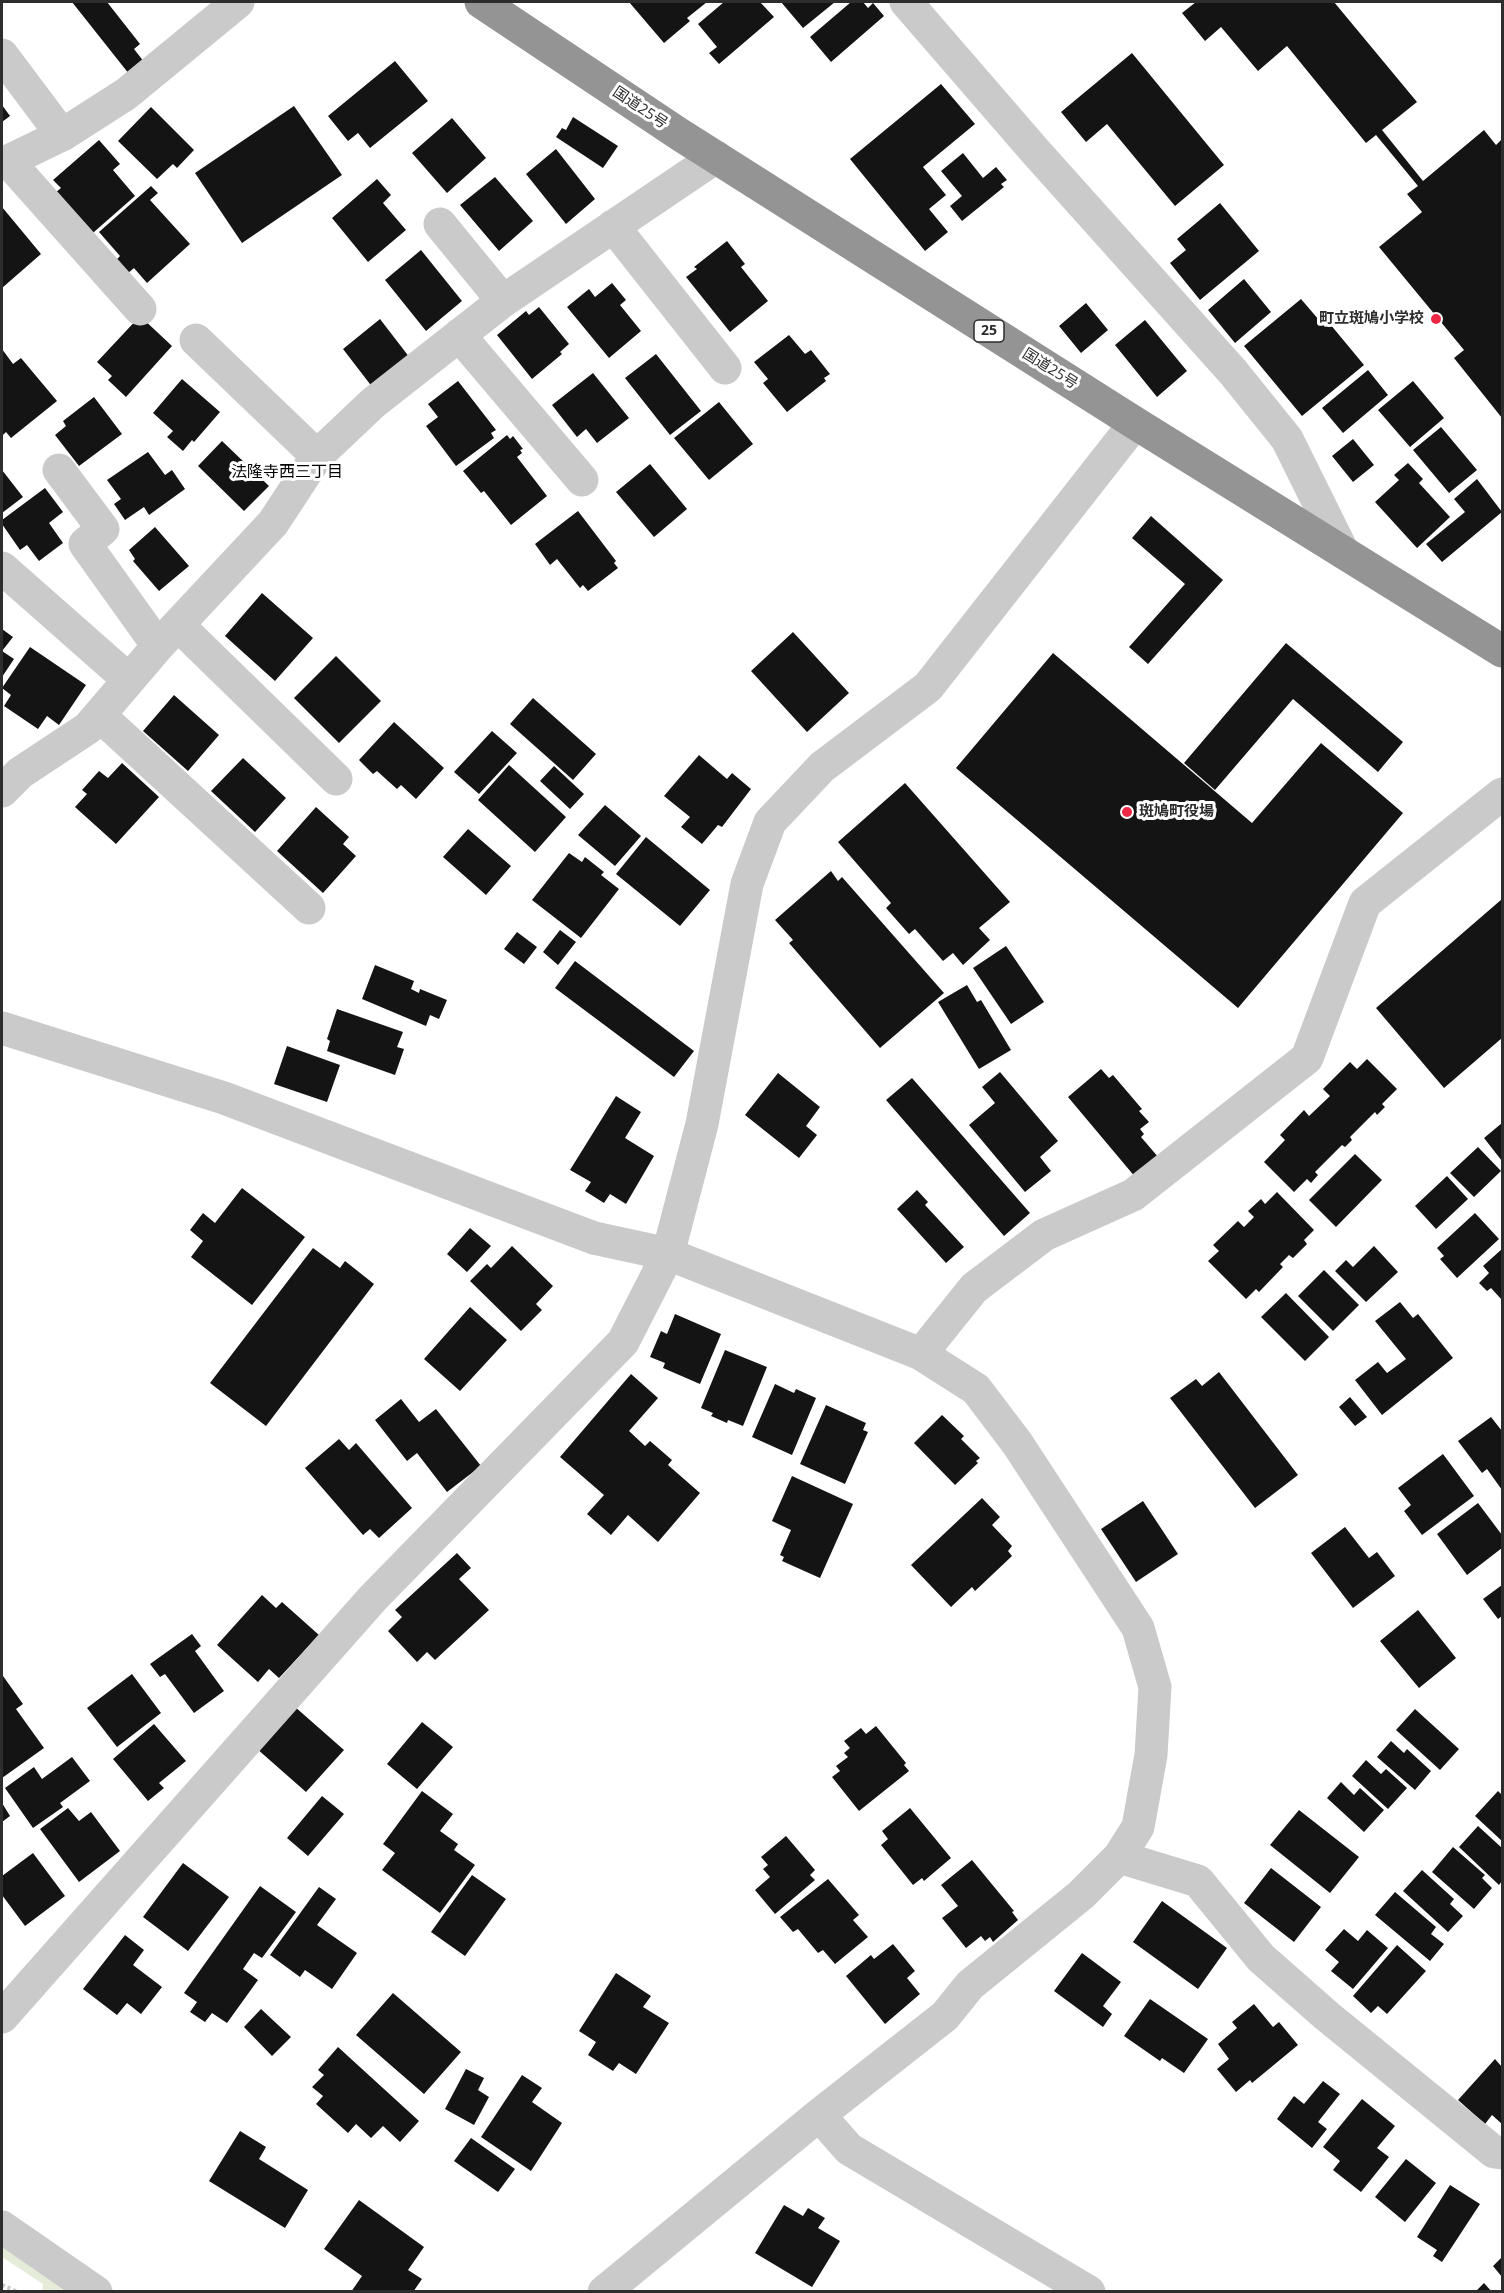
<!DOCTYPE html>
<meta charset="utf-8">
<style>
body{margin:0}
#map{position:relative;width:1504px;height:2293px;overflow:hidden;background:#fff;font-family:"Open Sans",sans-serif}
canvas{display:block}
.frame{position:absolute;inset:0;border:3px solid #2d2d2d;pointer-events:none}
</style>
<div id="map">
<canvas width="1504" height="2293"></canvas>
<div class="frame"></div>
</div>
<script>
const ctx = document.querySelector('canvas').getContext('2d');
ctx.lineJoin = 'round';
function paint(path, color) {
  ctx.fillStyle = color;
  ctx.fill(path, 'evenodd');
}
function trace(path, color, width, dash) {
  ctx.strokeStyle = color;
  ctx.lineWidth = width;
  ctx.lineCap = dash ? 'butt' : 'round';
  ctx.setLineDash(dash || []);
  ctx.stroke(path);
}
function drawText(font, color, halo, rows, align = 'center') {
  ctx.font = font + ' "Open Sans","Noto Sans JP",sans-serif';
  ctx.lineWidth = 6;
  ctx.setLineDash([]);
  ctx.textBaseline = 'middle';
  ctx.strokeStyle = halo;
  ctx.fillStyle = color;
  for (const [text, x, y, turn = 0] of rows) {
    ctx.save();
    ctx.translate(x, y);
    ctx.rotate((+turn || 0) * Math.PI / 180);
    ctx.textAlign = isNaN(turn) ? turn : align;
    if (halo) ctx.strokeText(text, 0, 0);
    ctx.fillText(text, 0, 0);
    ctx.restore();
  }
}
const green = new Path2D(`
 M2,2245L70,2291H42L43,2284L2,2257Z`);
const building = new Path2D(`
 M72,2H107L140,44L134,49L148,67L133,79Z
 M629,2H707L687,18L690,21L664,43Z
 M724,2H760L774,17L719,64L709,53L717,47L698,24Z
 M781,2H835L803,28Z
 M851,2H863L868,8L873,3L884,16L831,62L810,37Z
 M1196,2H1334L1417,102L1382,130L1423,181L1484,130L1496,145L1502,139V418L1454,358L1464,350L1379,247L1422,212L1407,194L1418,186L1376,135L1366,143L1287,46L1258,71L1221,27L1205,41L1182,13Z
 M1132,53L1224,165L1175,206L1107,124L1086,142L1061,112Z
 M395,61L428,101L370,148L358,133L348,141L328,116Z
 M941,84L975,124L923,167L946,195L929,209L948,232L925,251L850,159Z
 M2,105L10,116L2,122Z
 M294,106L342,175L242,243L195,173Z
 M151,107L194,150L177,168L173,164L157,179L118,141Z
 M573,117L618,146L603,168L556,137L562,128L566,130Z
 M452,118L486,158L447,193L412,153Z
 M99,140L120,164L113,170L135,196L86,239L50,197L61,188L53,180Z
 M556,149L595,199L566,224L526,174Z
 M963,153L983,178L996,167L1007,180L1001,184L1004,187L962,221L950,206L962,196L941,171Z
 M495,177L533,221L499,251L460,205Z
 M377,179L391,195L383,203L406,230L368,262L332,218Z
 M151,186L158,193L150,200L190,244L147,283L134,268L127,274L115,261L120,256L99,232Z
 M1220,203L1259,251L1200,300L1170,263L1186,250L1177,239Z
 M2,207L41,254L2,288Z
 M727,241L745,264L741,267L768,301L730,332L686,277L697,269L694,267Z
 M421,250L462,301L426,331L385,280Z
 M1244,279L1271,312L1235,343L1208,310Z
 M612,283L626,300L620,305L641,331L609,358L567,307L589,289L595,297Z
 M1301,299L1325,327L1330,324L1364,365L1302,416L1244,346Z
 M1086,303L1108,330L1081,353L1059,326Z
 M539,307L569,344L560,352L562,354L532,379L497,335L526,311L529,315Z
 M140,316L172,346L126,397L108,380L112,376L97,362Z
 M380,319L410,358L373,388L343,349Z
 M1145,320L1187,371L1157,397L1115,345Z
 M789,335L805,354L811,350L830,374L824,378L826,381L787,412L763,383L768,379L754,362Z
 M2,349L13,364L21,358L57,401L11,438L6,432L2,436Z
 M656,354L701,411L670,435L625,378Z
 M1368,370L1388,395L1343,433L1322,408Z
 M593,373L629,418L597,443L586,429L577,437L552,405Z
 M182,379L220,412L194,442L192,440L183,451L167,437L173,431L153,413Z
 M458,381L496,430L491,433L494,438L456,466L426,426L438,417L428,404Z
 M1413,381L1444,418L1410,447L1378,410Z
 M94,397L122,434L79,466L55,435L66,426L63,421Z
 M719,402L753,444L709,480L674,438Z
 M1441,427L1477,470L1449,493L1413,450Z
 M507,435L510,439L513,436L523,449L520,450L522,453L517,457L547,496L511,525L484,491L481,493L463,471Z
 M1353,439L1374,465L1353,482L1332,456Z
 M222,441L269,486L244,511L198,466Z
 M148,452L165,475L172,470L185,489L149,515L144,507L125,520L114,504L121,499L107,480Z
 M1408,463L1423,479L1419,483L1450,517L1417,548L1375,502L1399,480L1394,475Z
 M650,464L687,509L654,537L616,492Z
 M2,470L23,497L2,513Z
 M1477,479L1502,512L1442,562L1426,544L1465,512L1454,499Z
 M45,488L63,512L49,523L63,543L39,561L27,545L20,550L2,524V520Z
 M578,511L616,561L614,563L618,568L588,591L583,585L580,588L557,559L550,565L535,544Z
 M1151,516L1223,580L1148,664L1129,647L1185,584L1132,538Z
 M155,527L189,566L159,591L133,561L135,559L129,550Z
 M262,593L313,638L275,681L225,636Z
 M2,629L13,637L2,651L14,659L2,677Z
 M793,632L849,693L807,732L751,671Z
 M1286,643L1403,742L1378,772L1293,699L1215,790L1184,763Z
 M30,647L86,685L59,725L47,716L38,729L4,706L11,695L2,688Z
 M1053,653L1252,823L1321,743L1403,813L1238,1008L956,768Z
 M336,656L381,701L339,743L294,698Z
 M174,695L219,735L188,771L143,731Z
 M533,698L596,754L573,780L510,724Z
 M394,722L444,768L416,799L401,785L397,789L377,771L373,774L359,760Z
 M492,731L517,753L479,794L454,772Z
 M699,755L727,779L732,773L751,789L722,827L718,825L702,844L681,827L690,817L664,796Z
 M243,758L286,798L255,832L211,791Z
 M122,763L159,797L116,844L75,807L87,794L82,790L99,771L108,778Z
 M509,765L566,817L535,852L478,800Z
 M554,766L584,794L570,809L540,781Z
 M905,783L1010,902L979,928L990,940L963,965L953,953L943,961L915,929L909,934L886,908L891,903L838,842Z
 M605,805L641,836L615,866L578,835Z
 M316,807L349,837L343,844L356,856L323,893L277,851Z
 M468,829L511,866L486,895L443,857Z
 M646,837L710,890L680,926L616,874Z
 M569,853L582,862L585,857L604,872L601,875L619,889L581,938L532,900Z
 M831,871L838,881L842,877L944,993L880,1048L789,943L793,940L775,920Z
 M1502,899V1038L1444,1088L1376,1008Z
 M560,930L576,942L558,965L543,952Z
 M517,932L537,947L524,964L504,949Z
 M1006,946L1044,1002L1011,1024L973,968Z
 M575,961L694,1051L674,1077L555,988Z
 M375,965L414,981L411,989L419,993L420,989L447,1000L439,1019L430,1015L426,1026L362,999Z
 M967,985L977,1002L981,1000L1011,1050L979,1069L938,1002Z
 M337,1009L403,1032L397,1047L404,1049L395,1075L327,1051L330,1041L327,1039Z
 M287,1046L340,1065L327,1102L274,1084Z
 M1367,1059L1397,1089L1382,1104L1385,1107L1377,1115L1375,1112L1350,1137L1352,1140L1345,1147L1342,1145L1315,1172L1318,1175L1311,1183L1307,1179L1294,1192L1264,1162L1285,1140L1280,1135L1304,1110L1309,1116L1330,1096L1323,1089L1350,1062L1357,1069Z
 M1101,1069L1109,1078L1113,1075L1142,1109L1139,1111L1149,1122L1140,1129L1144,1134L1141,1137L1159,1158L1136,1178L1068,1097Z
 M1000,1072L1058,1141L1040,1157L1051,1171L1025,1192L969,1125L995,1103L982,1087Z
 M778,1073L820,1107L806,1126L817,1135L799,1158L745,1115Z
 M912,1078L1030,1213L1004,1236L886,1100Z
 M616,1096L641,1112L625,1138L654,1156L626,1204L610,1194L604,1203L585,1191L591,1182L570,1170Z
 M1502,1123V1161L1484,1138Z
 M1478,1147L1501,1171L1474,1197L1450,1173Z
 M1355,1154L1382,1180L1336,1227L1309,1200Z
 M1447,1176L1468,1199L1436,1229L1415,1206Z
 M242,1188L305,1237L252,1305L191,1257L203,1241L190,1230L203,1213L215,1223Z
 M917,1190L928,1202L925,1205L964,1247L946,1263L897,1209Z
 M1277,1192L1314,1230L1304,1240L1307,1244L1293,1258L1289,1255L1280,1264L1283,1267L1259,1292L1256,1289L1246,1299L1208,1261L1219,1251L1213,1245L1238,1221L1244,1227L1254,1217L1248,1211L1261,1199L1265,1204Z
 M1475,1213L1499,1239L1457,1278L1440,1259L1444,1256L1437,1248Z
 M470,1228L491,1246L467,1272L447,1254Z
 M512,1246L553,1286L536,1304L542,1310L521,1331L470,1281L487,1264L491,1268Z
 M1374,1246L1398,1272L1366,1302L1335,1271L1346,1260L1353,1267Z
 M313,1248L340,1268L345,1261L374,1284L266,1426L210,1383Z
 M1502,1249V1300L1491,1288L1487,1291L1479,1283L1489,1273L1483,1266Z
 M1324,1270L1359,1305L1333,1331L1298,1296Z
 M1286,1293L1329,1337L1305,1361L1261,1317Z
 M1400,1302L1413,1318L1418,1314L1453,1358L1382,1415L1355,1380L1378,1362L1387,1373L1406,1359L1375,1321Z
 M470,1307L507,1340L460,1391L424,1359Z
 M675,1314L721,1334L700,1384L663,1368L665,1363L650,1357L661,1331L667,1334Z
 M725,1350L767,1367L743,1426L728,1420L727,1423L711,1416L713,1413L701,1408Z
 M1219,1372L1298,1475L1255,1508L1170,1398L1196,1379L1202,1386Z
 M631,1374L658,1398L629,1431L645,1446L650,1441L672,1460L668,1465L700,1493L658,1542L628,1515L611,1535L587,1514L604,1495L560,1457Z
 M775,1384L794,1393L796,1389L816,1398L792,1455L752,1437Z
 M1350,1397L1367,1417L1355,1426L1339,1407Z
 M401,1399L419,1422L436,1409L481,1466L447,1492L417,1453L407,1461L375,1420Z
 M826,1405L866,1423L863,1430L868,1432L845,1484L800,1464Z
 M942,1415L964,1436L961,1439L980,1458L976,1461L978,1463L955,1485L914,1443Z
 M1491,1417L1502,1431V1490L1487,1469L1482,1473L1458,1441Z
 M339,1439L349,1450L356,1443L412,1508L379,1538L370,1529L363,1535L305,1468Z
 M1443,1454L1474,1496L1422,1535L1404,1511L1411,1505L1398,1488Z
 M792,1476L853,1504L820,1578L782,1561L784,1557L780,1555L791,1530L772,1521Z
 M982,1498L1000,1517L992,1525L1012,1546L1008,1551L1012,1556L975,1591L972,1587L951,1607L911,1565Z
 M1143,1501L1178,1554L1136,1582L1101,1529Z
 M1478,1503L1502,1535V1548L1467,1575L1437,1534Z
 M1345,1527L1369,1558L1377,1552L1395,1576L1353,1608L1311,1553Z
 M457,1553L471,1568L459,1579L489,1610L435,1660L427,1652L417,1662L388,1631L402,1617L395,1610Z
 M1502,1585V1616L1498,1619L1483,1599Z
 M262,1595L276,1608L282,1602L319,1635L279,1678L269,1669L258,1682L217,1645Z
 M1418,1610L1456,1658L1419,1688L1380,1641Z
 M192,1634L201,1646L195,1651L224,1691L194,1713L165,1674L160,1677L150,1664Z
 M132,1674L161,1713L117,1747L87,1708Z
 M3,1676L23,1704L16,1709L44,1748L2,1778Z
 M294,1706L344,1750L306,1792L256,1748Z
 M1415,1709L1459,1749L1440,1770L1396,1730Z
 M422,1722L453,1747L417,1789L387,1764Z
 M154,1724L186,1761L159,1783L164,1788L148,1801L113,1759Z
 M876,1726L906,1763L904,1765L909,1771L859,1811L832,1777L840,1771L836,1766L848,1757L844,1753L850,1748L844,1741L861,1728L866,1734Z
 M1391,1741L1404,1753L1407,1749L1431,1771L1415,1790L1377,1757Z
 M72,1757L90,1781L60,1803L63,1807L33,1828L5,1788L34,1767L42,1779Z
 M1366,1760L1381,1774L1386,1769L1407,1788L1388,1809L1352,1776Z
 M1341,1782L1354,1795L1360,1788L1384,1810L1364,1832L1327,1798Z
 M422,1791L453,1814L440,1831L458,1844L454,1850L475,1865L440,1913L382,1870L395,1853L383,1844Z
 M1498,1791L1502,1795V1841L1475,1816Z
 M322,1796L344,1814L308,1856L287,1838Z
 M2,1803L10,1816L2,1822Z
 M68,1808L79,1821L91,1812L120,1851L79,1882L40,1829Z
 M910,1808L951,1858L924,1881L922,1878L913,1885L881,1845L888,1839L882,1831Z
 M1299,1810L1359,1857L1330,1893L1270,1845Z
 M1478,1826L1502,1848V1881L1499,1885L1459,1847Z
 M786,1836L815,1870L810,1875L815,1880L775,1914L755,1890L770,1877L763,1869L768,1865L761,1857Z
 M1453,1847L1485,1875L1482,1878L1492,1888L1474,1909L1432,1872Z
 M33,1853L65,1896L25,1926L2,1895V1876Z
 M972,1860L1014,1911L1012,1912L1018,1920L993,1942L990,1937L985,1941L981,1936L966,1948L942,1918L958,1906L941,1885Z
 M183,1863L229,1897L188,1951L143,1917Z
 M1271,1868L1321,1907L1294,1942L1244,1903Z
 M1422,1870L1454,1899L1450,1904L1463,1916L1448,1932L1403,1891Z
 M472,1875L506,1899L465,1956L431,1932Z
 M828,1879L859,1915L853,1920L868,1937L835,1964L823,1950L818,1953L798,1929L793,1932L780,1917Z
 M260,1886L296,1912L262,1958L254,1953L243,1969L258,1980L227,2023L212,2013L205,2022L190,2012L197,2002L184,1993Z
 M319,1887L336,1899L317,1925L357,1953L332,1989L305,1970L300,1977L270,1955Z
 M1395,1892L1436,1927L1431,1934L1444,1944L1430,1961L1375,1915Z
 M1162,1901L1227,1948L1198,1989L1133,1942Z
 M1344,1929L1358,1941L1367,1930L1388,1948L1353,1989L1331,1971L1339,1962L1325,1950Z
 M125,1935L144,1950L133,1965L162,1987L141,2014L127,2003L117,2015L83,1989Z
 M893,1944L915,1971L907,1978L920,1994L885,2024L846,1976L871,1955L874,1959Z
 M1397,1945L1426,1971L1387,2014L1378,2006L1371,2013L1353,1996Z
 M1082,1953L1121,1982L1103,2006L1112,2014L1103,2027L1054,1991Z
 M616,1973L651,1996L643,2007L669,2023L636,2074L619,2063L613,2071L588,2055L596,2042L579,2031Z
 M393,1993L461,2052L424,2094L356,2035Z
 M1150,1999L1208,2039L1184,2073L1162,2058L1160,2061L1124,2036Z
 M1254,2004L1273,2027L1279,2022L1298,2045L1252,2083L1250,2080L1236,2092L1217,2069L1229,2059L1218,2044L1237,2028L1232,2022Z
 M261,2009L291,2037L272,2056L244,2027Z
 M338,2047L419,2121L400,2142L383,2126L371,2138L356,2124L348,2133L316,2104L323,2096L312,2087L324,2075L318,2070Z
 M1495,2059L1502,2067V2124L1492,2115L1485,2124L1458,2100Z
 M466,2069L484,2078L478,2090L489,2097L474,2125L445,2109Z
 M522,2075L542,2088L532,2102L562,2123L531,2171L481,2137Z
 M1323,2081L1340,2094L1318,2122L1327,2129L1312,2148L1277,2119L1294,2096L1304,2104Z
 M1362,2099L1395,2126L1377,2148L1389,2157L1361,2192L1333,2170L1340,2161L1323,2147Z
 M240,2131L266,2147L259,2159L308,2190L285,2228L209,2181Z
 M471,2138L515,2169L498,2192L454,2161Z
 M1406,2159L1436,2183L1405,2222L1375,2197Z
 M1450,2185L1480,2204L1442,2262L1433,2256L1437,2250L1417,2237Z
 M359,2200L424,2247L408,2270L422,2279L413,2292H351L362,2276L324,2249Z
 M784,2205L803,2216L808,2208L825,2218L818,2228L840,2241L812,2287L755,2253Z
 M1502,2257V2277L1493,2266Z
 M1484,2283L1492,2292H1475Z`);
const path = new Path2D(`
 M2,2285L18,2292`);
const minor = new Path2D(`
 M906,2L1035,151L1233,372L1287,439L1343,552
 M2,55L62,135
 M8,161L140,309
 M2,164L62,135L126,94L238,2
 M440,224L503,301
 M613,226L725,368
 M459,335L582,480
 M196,340L317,456
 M59,470L103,529L85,544L158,646
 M2,568L129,680
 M178,625L336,779
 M99,715L309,908
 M2,791L20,773L88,728L158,646L273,523L317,456L373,403L503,301L716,157
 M2,1028L224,1098L594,1238L668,1254L921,1354L976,1389L1017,1443L1138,1628L1155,1687L1151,1755L1138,1827L1119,1857L1081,1895L970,1985L945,2016L819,2115L604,2292
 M921,1354L974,1288L1044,1235L1133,1195L1307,1058L1365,903L1502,794
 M1119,1857L1198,1881L1261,1958L1327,2016L1494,2152L1502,2153
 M2,2017L373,1598L623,1342L668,1254L702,1124L747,884L770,822L822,767L928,687L1135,423
 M819,2115L849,2149L1089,2292
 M2,2227L96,2292`);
const highway = new Path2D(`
 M481,2L679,134L1135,423L1502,651`);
const markers = [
 [1436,319,6,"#ed2744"],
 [1127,812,6,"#ed2744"]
];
const shields = [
 [989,331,30]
];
const shieldNames = [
 ["25",989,331]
];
const streetNames = [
 ["国道25号",640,108,34],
 ["国道25号",1050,369,32]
];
const poiNames = [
 ["町立斑鳩小学校",1424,319],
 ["斑鳩町役場",1139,812,"left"]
];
const neighbourhoodNames = [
 ["法隆寺西三丁目",287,472]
];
paint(green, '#e5ecda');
paint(building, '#141414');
trace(path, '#cacaca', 4, [3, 3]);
trace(minor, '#cacaca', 33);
trace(highway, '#949494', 33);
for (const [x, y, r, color] of markers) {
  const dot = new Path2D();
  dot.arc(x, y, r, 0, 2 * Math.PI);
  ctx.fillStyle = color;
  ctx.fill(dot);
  trace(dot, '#fff', 2);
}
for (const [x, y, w] of shields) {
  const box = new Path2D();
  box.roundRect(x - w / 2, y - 11, w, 22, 4.5);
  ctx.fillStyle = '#fff';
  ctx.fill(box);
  trace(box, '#2d2d2d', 1.5);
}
drawText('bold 14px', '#2d2d2d', null, shieldNames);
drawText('15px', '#2d2d2d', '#fff', streetNames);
drawText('bold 15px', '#2d2d2d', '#fff', poiNames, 'right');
drawText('16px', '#000', '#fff', neighbourhoodNames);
</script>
